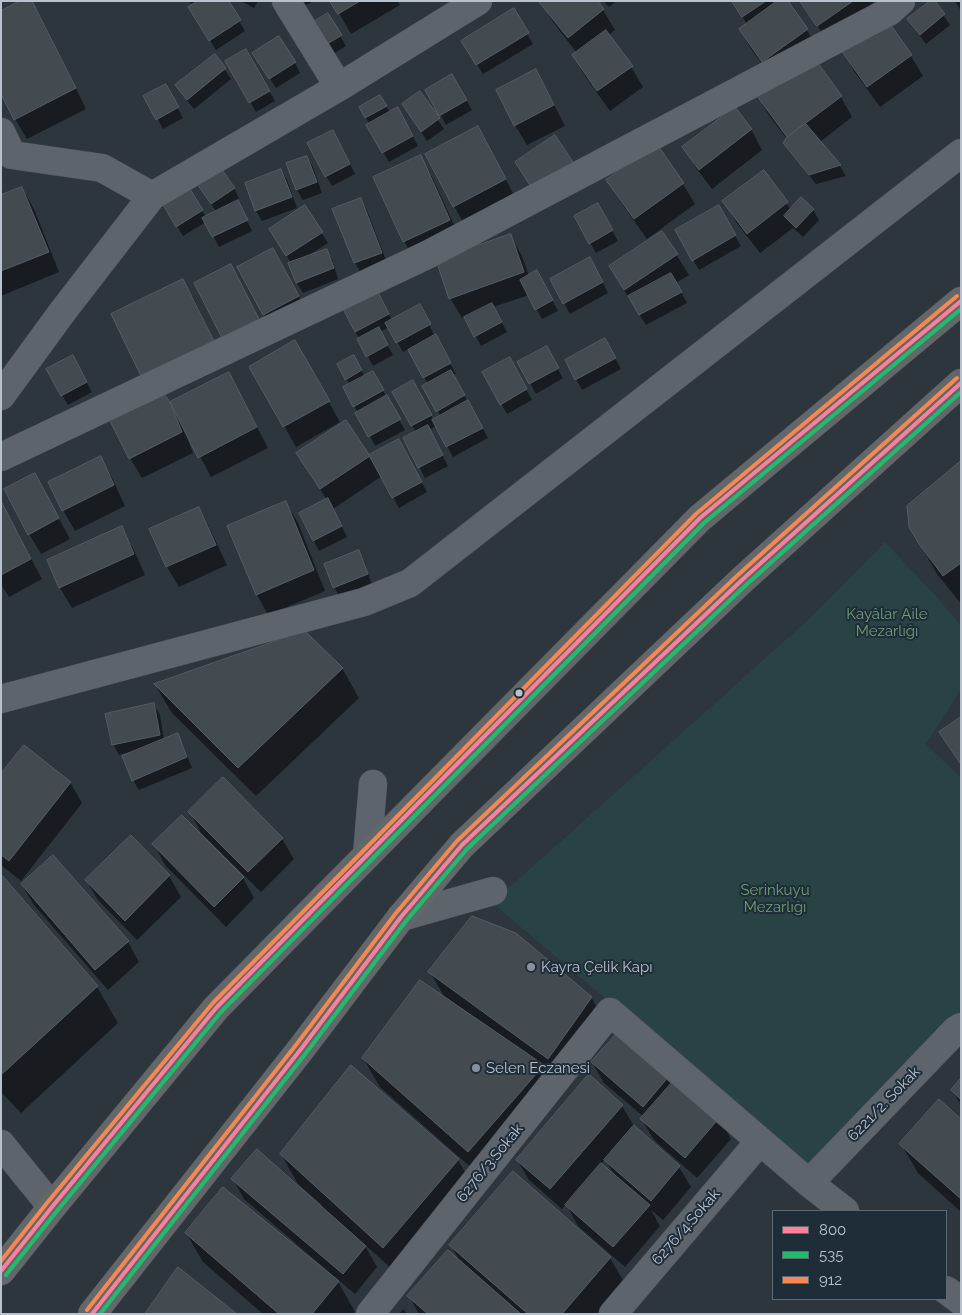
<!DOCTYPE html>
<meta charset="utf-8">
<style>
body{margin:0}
#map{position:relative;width:962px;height:1315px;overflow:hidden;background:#2d353d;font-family:Raleway,sans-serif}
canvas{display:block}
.frame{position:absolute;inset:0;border:2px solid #b8c2cd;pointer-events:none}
.legend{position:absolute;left:772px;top:1210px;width:175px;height:90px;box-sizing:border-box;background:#1f2d39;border:1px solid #5c6974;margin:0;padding:6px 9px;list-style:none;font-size:15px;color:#b8c2cd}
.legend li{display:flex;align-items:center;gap:10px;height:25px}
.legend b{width:25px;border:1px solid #5c6974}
</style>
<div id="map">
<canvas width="962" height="1315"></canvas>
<div class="frame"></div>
<ul class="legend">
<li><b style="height:6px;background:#ff8098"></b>800</li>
<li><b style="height:6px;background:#20bc6c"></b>535</li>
<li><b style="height:6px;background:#f88751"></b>912</li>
</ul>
</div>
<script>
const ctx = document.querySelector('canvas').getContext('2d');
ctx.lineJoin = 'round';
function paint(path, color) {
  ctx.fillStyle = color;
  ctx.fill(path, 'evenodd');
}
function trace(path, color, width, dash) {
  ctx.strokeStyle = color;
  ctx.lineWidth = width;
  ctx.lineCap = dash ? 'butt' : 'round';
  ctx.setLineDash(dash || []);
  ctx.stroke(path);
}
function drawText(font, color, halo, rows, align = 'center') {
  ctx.font = font + ' Raleway,sans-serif';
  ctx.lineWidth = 4;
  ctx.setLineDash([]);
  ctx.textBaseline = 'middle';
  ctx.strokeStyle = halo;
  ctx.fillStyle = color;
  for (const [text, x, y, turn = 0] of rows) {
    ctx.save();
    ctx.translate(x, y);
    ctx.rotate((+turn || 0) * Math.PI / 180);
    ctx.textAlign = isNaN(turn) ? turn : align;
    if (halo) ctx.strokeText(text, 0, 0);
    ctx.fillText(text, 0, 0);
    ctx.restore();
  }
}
const green = new Path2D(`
 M885,542L935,595L961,626V689L926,744L961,778V1020L811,1171L492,903L809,619Z`);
const shadow = new Path2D(`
 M31,1L41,18L86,109L27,139L15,119Z
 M189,1H227L245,31L216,50L196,18L192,6Z
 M241,1H258L254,8Z
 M304,1H314L306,5Z
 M332,1H397L400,5L351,34Z
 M542,1H596L603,10L615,30L609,35L631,67L643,87L610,111L585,76L573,55L577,53L553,22L541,2Z
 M604,1H616L609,7Z
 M732,1H786L807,30L818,50L810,56L841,97L852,117L820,142L840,166L846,176L816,184L791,153L785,143L787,139L770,117L758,97L776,83L752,50L740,30L747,24Z
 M801,1H872L878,12L830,45Z
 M934,1L950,25L926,44L915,29L909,19Z
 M955,1H961V11Z
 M513,10L533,44L483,74L468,51Z
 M328,15L346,46L330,56L312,24Z
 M886,20L911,56L923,76L880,107L854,71L843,50Z
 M246,51L275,101L256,112L227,61Z
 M215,55L231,79L194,109L183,96L177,86Z
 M295,63L300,73L276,88L260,64Z
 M452,76L472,110L446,125L426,90Z
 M547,91L565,126L527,145L515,125Z
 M420,93L444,129L427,141L410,115Z
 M171,95L183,118L163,129L145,96Z
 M380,96L390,113L398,109L418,146L389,162L368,126L370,125L360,107Z
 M478,127L516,199L466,227L454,206Z
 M751,129L762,150L712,189L696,168L684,147Z
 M339,142L355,174L332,186L326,176Z
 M657,146L683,184L695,204L647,239L620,201L608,181Z
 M420,156L432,177L461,240L416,262L404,241Z
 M307,157L313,167L322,193L303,200L297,190L288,164Z
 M281,170L287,180L297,208L262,221L256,211L246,183Z
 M764,172L791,210L802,199L813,210L819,220L803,237L793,228L760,253L736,222L724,201Z
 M22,188L34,209L59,272L1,296V197Z
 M188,188L206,217L216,211L202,191L234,188L239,198L237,200L252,231L219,247L206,222L183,236L163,203Z
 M361,200L367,210L387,263L361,273L355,263L334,210Z
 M598,205L618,241L596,253L576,217Z
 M718,206L741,246L699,270L676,231Z
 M305,207L328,243L309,255L310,256L326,250L332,260L338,279L303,293L297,283L290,264L291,263L276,239Z
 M662,232L689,275L676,283L687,303L646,325L622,287Z
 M510,235L522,256L529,276L537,272L558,311L542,319L529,295L493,307L507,332L481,346L465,317L462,318L450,298Z
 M239,267L284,270L310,316L276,335Z
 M596,269L608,293L570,314L552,280Z
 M183,281L195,301L224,362L161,392L170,404L229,374L268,448L211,477L189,436L187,437L193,453L142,478L130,458Z
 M383,304L392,320L425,316L434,335L456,374L453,375L488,438L453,457L436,426L429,430L448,466L425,478L405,438L416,432L394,392H418L434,421L441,417L424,386L428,384L409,349L403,352L389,327L380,332L393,355L373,366L345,311Z
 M605,340L621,369L582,390L566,361Z
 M295,342L340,422L296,447L251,367Z
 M546,348L563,378L536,394L519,362Z
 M338,365L359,366L365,377L373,373L405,430L375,446L345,388L350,385Z
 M78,367L92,392L68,405L62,395Z
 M515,369L532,400L507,414L484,372Z
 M404,451L427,492L399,508L382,476L333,509L347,537L319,551L300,514L327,500L297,453L369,457L377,470Z
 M101,458L112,478L125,506L75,531L63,510Z
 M961,463V604L937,574L910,526Z
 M46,495L70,539L41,554L29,534Z
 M1,503L42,579L9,597L1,584Z
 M286,503L298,523L325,591L268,615L257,595Z
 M199,508L210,529L227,565L179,587L167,567L151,530Z
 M121,528L133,548L145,575L72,608L60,588L48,561Z
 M358,552L364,562L372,585L340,597L334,587Z
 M342,668L359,698L256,796L172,713L155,685Z
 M154,705L160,715L164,740L177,735L183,745L192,768L139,790L133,780L130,752L119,755L113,744Z
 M1,776L70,782L82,803L21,881L1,865Z
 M190,812L282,839L294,859L261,892L201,833Z
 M131,836L169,876L181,897L137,940L98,900L86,880Z
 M154,844L243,878L254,898L226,927L165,865Z
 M1,875L97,987L118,1023L21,1113L1,1092Z
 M22,885L128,942L139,962L108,990L34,905Z
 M430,972L591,997L608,1027L485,1180L380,1087L363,1058L445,998Z
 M619,1032L719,1118L731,1139L697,1178L654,1140L642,1120L644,1117L604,1083L592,1062Z
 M961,1080V1105L952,1090Z
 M622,1106L634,1126L633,1127L679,1167L691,1187L663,1220L651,1210L660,1226L625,1267L578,1226L566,1204L562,1209L529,1180L517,1160ZM605,1159L615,1176L601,1164Z
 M961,1121V1212L918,1173L901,1144Z
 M281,1154L458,1160L475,1189L401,1277L364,1244L377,1267L355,1294L336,1278L355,1312L353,1314H263L203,1262L186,1233L328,1274L330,1273L244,1199L233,1179L320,1207L322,1205L298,1184Z
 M513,1173L610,1258L627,1287L604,1314H419L409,1296L460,1262L451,1245Z
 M403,1309L408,1314H399Z`);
const building = new Path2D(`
 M20,1H32L76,88L14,120L1,94V11Z
 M198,1H229L241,20L209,41L188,7Z
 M330,1H360L338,14Z
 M598,1L604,9L568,38L539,2Z
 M732,1H766L742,17Z
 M777,1H788L808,29L762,62L739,29Z
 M800,1H853L817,26Z
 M930,1H935L945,14L920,35L907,19Z
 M514,8L529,33L476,65L461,41Z
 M328,13L342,35L324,46L310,24Z
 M886,18L912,55L867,87L841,50Z
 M606,30L633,66L597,91L572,55Z
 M279,36L296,62L269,79L252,53Z
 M246,49L270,91L249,103L225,61Z
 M215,54L226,68L187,100L175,85Z
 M812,55L842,96L787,137L757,96Z
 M536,69L554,105L514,126L496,90Z
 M452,74L467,100L439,116L425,90Z
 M166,84L179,107L156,120L143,96Z
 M420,91L440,118L421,132L402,104Z
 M380,95L387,106L365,118L359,107Z
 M398,107L413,136L382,153L366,125Z
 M735,107L752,129L699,170L682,147Z
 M806,124L841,165L809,175L783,143L787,137Z
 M478,126L506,179L453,207L425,154Z
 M333,130L350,164L325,177L307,143Z
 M555,135L573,162L533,190L515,162Z
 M657,144L684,183L634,219L606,180Z
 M421,155L450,220L403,242L373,177Z
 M307,156L317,182L296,190L286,163Z
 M218,164L235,188L211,204L195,181Z
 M281,169L292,197L255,211L245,183Z
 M764,170L788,202L747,234L722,201Z
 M188,186L203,210L176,227L162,203Z
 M22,187L49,252L1,271V195Z
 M801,197L814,209L796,228L784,216Z
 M361,198L382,253L354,263L332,209Z
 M238,200L248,220L212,237L202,218Z
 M598,203L613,230L589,244L574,216Z
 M305,205L323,232L286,256L269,229Z
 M719,205L736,235L692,261L675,230Z
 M662,231L678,254L624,290L609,266Z
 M511,234L524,272L449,299L436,260Z
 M273,248L299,296L263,315L237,267Z
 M327,249L334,268L296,283L288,263Z
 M590,257L603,282L563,304L550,279Z
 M231,264L259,319L222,338L194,283Z
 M537,270L553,300L535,310L520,280Z
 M671,273L682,292L639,315L628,296Z
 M183,279L214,341L141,376L111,314Z
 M378,292L389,314L355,332L344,311Z
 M492,303L502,322L474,337L464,317Z
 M420,304L431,324L396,343L385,323Z
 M379,327L388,345L366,357L357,339Z
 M436,334L451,363L423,378L408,350Z
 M605,338L616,358L575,380L565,360Z
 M295,340L330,401L283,427L249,367Z
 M547,346L559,368L529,384L517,362Z
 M73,355L87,382L61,396L46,369Z
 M354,355L362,370L345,380L337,364Z
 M510,357L527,389L500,405L482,372Z
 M451,370L465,395L436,412L422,386Z
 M373,371L384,390L353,407L343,387Z
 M229,372L257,427L198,458L170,402Z
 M413,380L432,415L411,426L392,392Z
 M161,390L170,402L182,432L129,459L108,417Z
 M387,395L401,419L368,437L355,413Z
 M468,400L483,428L446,447L432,420Z
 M346,420L370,456L320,489L296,453Z
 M428,425L443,455L418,468L403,438Z
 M399,439L422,482L392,498L369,455Z
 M101,456L114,485L62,511L48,482Z
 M961,461V563L943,576L919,544L909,527L907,506Z
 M35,473L59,518L28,535L4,489Z
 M328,498L342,526L313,541L299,513Z
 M1,501L31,559L1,575Z
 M286,501L314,570L256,595L227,526Z
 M199,507L216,545L166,567L149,529Z
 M122,526L134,554L59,588L47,560Z
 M359,550L368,574L333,588L324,564Z
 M305,631L343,668L238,768L154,684Z
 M154,703L160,735L112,745L105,714Z
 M961,717V762L960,763L939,732Z
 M178,733L187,757L132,781L122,756Z
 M24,745L71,782L9,861L1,855V774Z
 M223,777L283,838L248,872L188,812Z
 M182,815L244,877L214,907L152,844Z
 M131,835L170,875L125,921L85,880Z
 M53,855L129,941L95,970L21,884Z
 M1,874L98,986L1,1075Z
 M472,916L516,933L592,997L548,1059L428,972Z
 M420,980L544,1065L468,1152L362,1058Z
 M619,1031L670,1075L643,1107L591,1062Z
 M351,1065L459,1159L383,1248L280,1154Z
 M589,1074L623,1105L550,1189L516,1160Z
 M676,1078L720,1117L685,1158L640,1119Z
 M961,1078V1100L951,1090Z
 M939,1099L961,1119V1199L899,1144Z
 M634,1125L680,1166L651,1201L604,1160Z
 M257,1149L366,1246L343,1274L231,1179Z
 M601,1163L650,1205L613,1247L565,1205Z
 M513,1171L611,1257L562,1314H528L449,1245Z
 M223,1187L339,1281L312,1314H279L185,1233Z
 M448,1250L521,1314H428L407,1296Z
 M178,1267L237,1314H145Z`);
const minor = new Path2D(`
 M286,1L339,87
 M1,132L12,155L102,168L152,196
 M1,396L63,311L152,196L339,87L478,1
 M1,457L429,254L890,11L901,1
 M1,699L364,602L410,583L961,153
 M367,855L373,784
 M401,917L493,891
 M1,1144L52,1207
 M809,1183L956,1030L961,1027
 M946,1290L961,1301
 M370,1314L610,1012L809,1183L845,1211
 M613,1314L760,1141`);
const highway = new Path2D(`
 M1,1271L52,1207L216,1008L700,518L961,301
 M92,1314L301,1049L401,917L462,845L742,580L961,383`);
const bus1 = new Path2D(`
 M1,1271L52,1207L216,1008L700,518L961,301
 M92,1314L301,1049L401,917L462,845L742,580L961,383`);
const bus2 = new Path2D(`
 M6,1275L57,1211L221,1012L704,523L961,309
 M100,1314L306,1053L406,921L467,849L746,585L961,392`);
const bus3 = new Path2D(`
 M1,1261L47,1203L212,1004L696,514L957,296
 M87,1310L296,1045L396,913L457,841L738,575L957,378`);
const markers = [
 [519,693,4.5,"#b8c2cd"],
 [531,967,5,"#87919b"],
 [476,1068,5,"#87919b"]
];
const parkNames = [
 ["Kayâlar Aile",887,614],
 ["Mezarlığı",887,631],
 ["Serinkuyu",775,890],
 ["Mezarlığı",775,907]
];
const poiNames = [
 ["Kayra Çelik Kapı",541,967],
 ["Selen Eczanesi",486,1068]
];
const streetNames = [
 ["6221/2. Sokak",884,1104,-46],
 ["6276/3.Sokak",490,1163,-51],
 ["6276/4.Sokak",686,1227,-49]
];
paint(green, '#294344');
paint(shadow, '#0007');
paint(building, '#434a50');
trace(building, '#555c65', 1);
trace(minor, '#4c5157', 29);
trace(highway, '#4a5159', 29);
trace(minor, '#5e646b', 28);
trace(highway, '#63676a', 28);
trace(bus1, '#ff8098', 4);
trace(bus2, '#20bc6c', 4);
trace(bus3, '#f88751', 4);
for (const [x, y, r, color] of markers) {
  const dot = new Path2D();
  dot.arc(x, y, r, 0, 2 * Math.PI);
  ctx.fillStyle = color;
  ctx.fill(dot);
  trace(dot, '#1f2d39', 2);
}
drawText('15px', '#6e9f74', '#1f2d39', parkNames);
drawText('15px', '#b8c2cd', '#1f2d39', poiNames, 'left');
drawText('15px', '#b8c2cd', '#1f2d39', streetNames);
</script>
